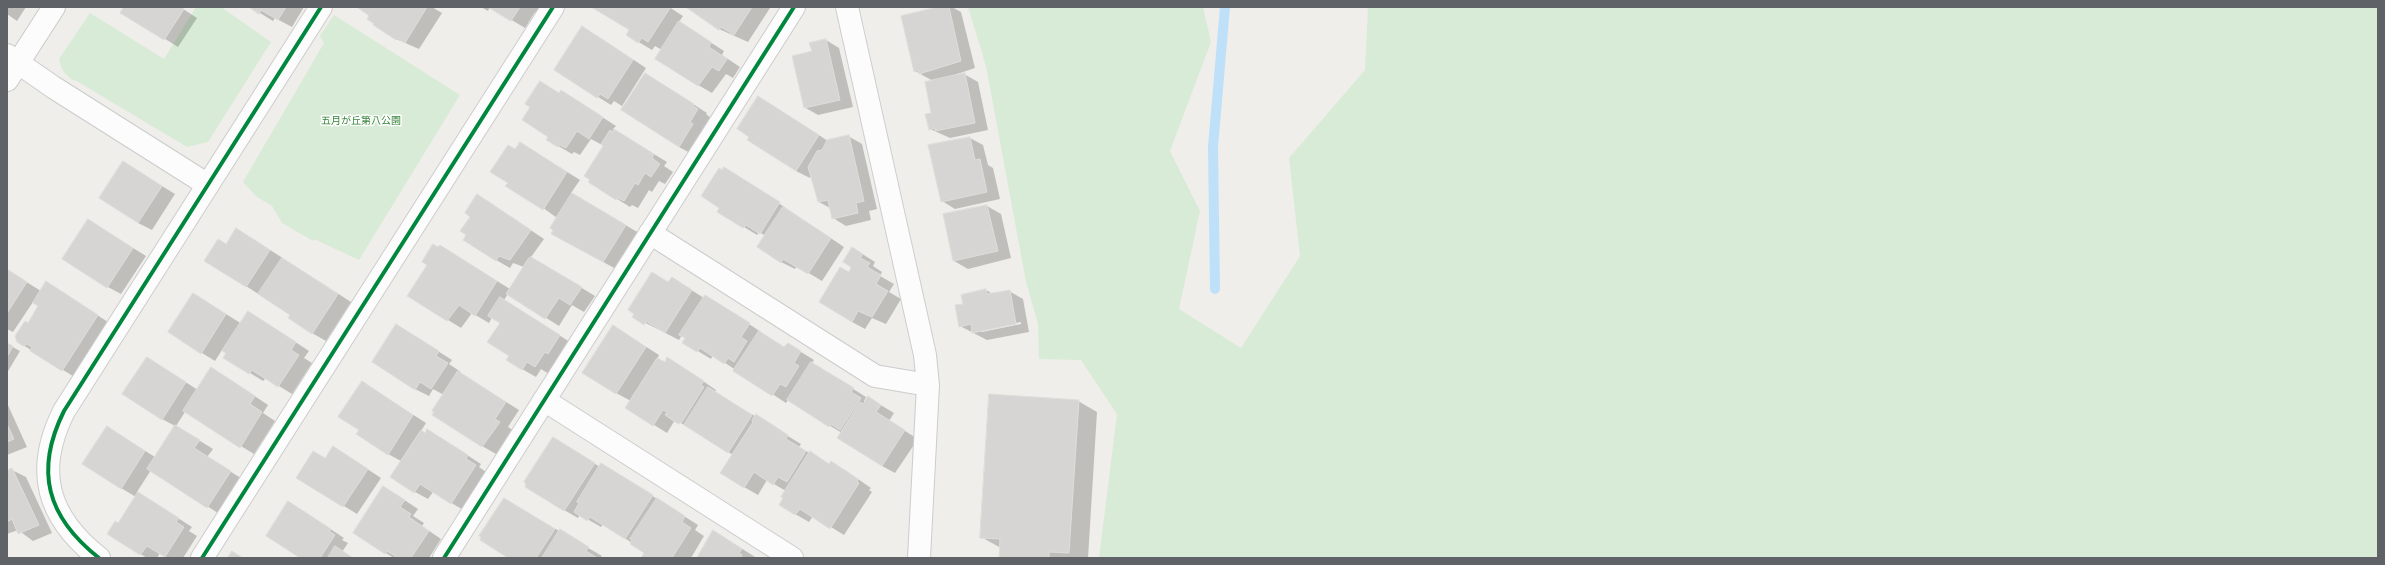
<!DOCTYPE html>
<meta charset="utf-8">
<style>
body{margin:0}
#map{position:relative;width:2385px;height:565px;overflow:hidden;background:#efeeea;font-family:Barlow,sans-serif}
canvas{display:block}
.frame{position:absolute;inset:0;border:8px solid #5f6368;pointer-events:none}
</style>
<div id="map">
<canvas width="2385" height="565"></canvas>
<div class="frame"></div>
</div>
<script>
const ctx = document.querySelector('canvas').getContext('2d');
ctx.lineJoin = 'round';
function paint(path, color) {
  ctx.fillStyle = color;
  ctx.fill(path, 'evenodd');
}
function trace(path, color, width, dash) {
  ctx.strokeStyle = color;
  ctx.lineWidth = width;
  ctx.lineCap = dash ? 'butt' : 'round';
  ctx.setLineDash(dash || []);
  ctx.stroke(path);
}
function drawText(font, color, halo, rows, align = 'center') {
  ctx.font = font + ' Barlow,"Noto Sans JP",sans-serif';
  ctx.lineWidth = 3;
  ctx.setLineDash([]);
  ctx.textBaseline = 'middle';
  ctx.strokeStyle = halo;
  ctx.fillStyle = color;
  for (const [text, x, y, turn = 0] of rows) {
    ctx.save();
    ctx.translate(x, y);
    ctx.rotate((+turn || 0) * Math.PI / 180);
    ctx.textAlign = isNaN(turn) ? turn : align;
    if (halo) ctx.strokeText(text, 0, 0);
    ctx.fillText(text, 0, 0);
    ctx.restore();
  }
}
const green = new Path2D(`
 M196,7H221L271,42L208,142L187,147L75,80L74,81C65,75 61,70 59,59L90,13L164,59Z
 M968,7H1203L1211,42L1170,151L1200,211L1179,309L1241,348L1300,256L1289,158L1365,70L1368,7H2378V558H1099L1117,414L1081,360L1039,359L1038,324L1026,282L986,66Z
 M334,15L460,95L359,260L314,239L313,241L282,223L272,206L257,197L243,182L324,43L320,36Z`);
const shadow = new Path2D(`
 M7,7H26L17,21L7,14Z
 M125,7H180L197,18L178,47L122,12Z
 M250,7H304L292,27L275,18L273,21Z
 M358,7H432L442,13L419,49L396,39L375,24L370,15Z
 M481,7H547L541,16L535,12L525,28L490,7L488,11Z
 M595,7H669L683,16L679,22L724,51L722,55L740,67L733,78L726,74L712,93L698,85L662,50L655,46L652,50L627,35L631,30Z
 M687,7H769L770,8L748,42L719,29Z
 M938,7H952L961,12L975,68L954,75L964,74L978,82L988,130L950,138L930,129L932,114L933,81L915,71Z
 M596,35L646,68L622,106L614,101L611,105L555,70Z
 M826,40L839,48L853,107L818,115L804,107L813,52Z
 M659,82L707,113L706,114L711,118L692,154L679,147Z
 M559,94L574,99L616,126L613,129L667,162L664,166L673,172L665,184L659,181L652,192L649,190L638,208L632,205L630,207L590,182L604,146L591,139L580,155L574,152L572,154L548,140Z
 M772,105L828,141L848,136L862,144L877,209L869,211L871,220L846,226L833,218L830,208L819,202L811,176L810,178L796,171Z
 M970,138L983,145L988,165L993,168L1000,199L955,209L942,201Z
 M515,150L534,151L580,180L571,193L639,233L616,269L565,241L557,218L509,183Z
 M123,162L175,194L152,230L138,223Z
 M738,176L844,247L822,281L797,266L795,269L781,262L766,236L759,232L757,235L718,211Z
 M478,195L544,239L531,257L595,296L584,312L572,305L559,326L508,294L504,300L573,344L549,374L541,369L536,377L522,369L510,356L501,323L492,317L489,323L472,313L461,328L448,320L438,248L440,246L510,289L524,267L513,263L510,268L496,260L468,235Z
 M987,206L1001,214L1011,258L968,269L954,261L944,215Z
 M88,220L146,256L121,294L108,287Z
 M250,237L351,302L326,341L312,333L291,315L246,286L226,245Z
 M853,248L875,262L873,266L882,272L880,276L894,284L889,292L901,299L886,324L872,318L865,329L852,322L849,273L853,267Z
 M7,270L41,291H60L111,324L76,378L23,345L28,324L40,306L33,302L13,332L7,329Z
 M653,273L668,282L685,286L704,298L719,304L785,348L788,344L814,360L812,363L866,397L864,401L866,402L869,398L894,413L889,421L918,439L895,473L882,466L842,433L788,400L786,403L713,355L711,359L683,342L686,338L682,335L679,340L634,317Z
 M986,290L993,294L1009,291L1023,299L1029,332L987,340L960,326L964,305L962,296ZM1021,322V324L982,332L980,330Z
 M194,294L242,324L262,320L309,351L304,358L312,363L292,394L266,378L263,381L250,373L225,357L228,353L222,350L215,361L202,353Z
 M397,325L452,360L449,364L461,372L460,373L519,410L508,427L513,430L496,454L482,446L444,395L433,389L429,396L415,389Z
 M626,334L659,355L657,359L665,363L668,358L681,366L716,390L715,392L801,444L799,447L830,465L845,470L871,488L869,490L872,492L844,535L813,516L809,522L795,514L784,498L786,491L767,480L758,495L744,487L733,455L694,430L675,420L667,433L627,408L631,401L616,393Z
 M7,344L20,351L7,373Z
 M160,366L198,390L225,376L268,405L263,413L275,421L254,454L185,412L176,426L213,449L207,457L244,480L221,515L151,470L137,492L192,527L189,531L197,536L183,558H168L160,553L157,558H147L108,534L118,524L136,497L121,488L107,427L155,457L175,426L162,419Z
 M362,382L426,423L421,431L441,438L481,464L479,467L489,474L465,511L433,492L428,499L415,492L401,461L388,454L360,430Z
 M1078,401L1097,412L1088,558H1001V548L981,537Z
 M7,403L27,447L7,455Z
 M566,446L600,467L615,472L698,525L695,530L704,536L691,558H642L646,552L603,524L601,527L580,515L578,518L564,510Z
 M346,455L381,478L357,514L297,477L326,459Z
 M12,470L26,477L52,533L33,541L18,530L7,534V472Z
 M397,495L418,509L413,516L424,523L422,526L441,539L429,558H394L354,533Z
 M518,507L602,556L600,558H510Z
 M302,510L344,538L342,540L348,543L342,552L353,558H302Z
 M727,539L755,557L697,558Z`);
const stream = new Path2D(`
 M1215,289L1213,147L1225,7`);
const building = new Path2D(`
 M124,7H181L184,9L164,40L120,13Z
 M249,7H286L278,20L261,10L259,14Z
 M357,7H427L405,43L397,38L396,40L373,25L374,24L367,19L369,16Z
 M488,7H520L511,21Z
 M686,7H752L734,35L721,27L719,30Z
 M938,7H949L961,61L919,74L918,70L914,72L901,16Z
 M593,8L669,7L670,8L648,42L642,38L638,43L626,35L629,30Z
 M679,21L711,42L709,47L727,59L719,71L712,67L698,86L655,59Z
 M582,26L633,60L608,99L600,94L597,98L554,70Z
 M826,39L840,100L804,108L792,56L812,51L809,43Z
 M645,73L694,104L693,106L698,109L690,122L693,124L679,147L621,110Z
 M965,73L975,123L935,131V128L929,130L925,114L931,113L925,82Z
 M540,81L559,93L561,90L603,117L589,139L577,131L566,148L560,145L558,147L546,140L548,137L522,120L530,107L525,104Z
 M758,96L819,135L796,171L747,140L749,137L737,129Z
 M614,129L654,154L652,158L660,164L651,177L645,173L638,185L635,183L624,201L618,198L616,200L588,182L590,180L584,176L603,146L601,144L610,130L612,132Z
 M849,135L864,201L856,203L858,213L832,219L828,200L818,202L808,167L817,151L822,150L827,140Z
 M970,137L975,160L980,159L987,192L941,202L928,145Z
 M520,142L567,172L543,210L505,186L508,183L490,172L508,145L515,149Z
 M123,161L162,186L138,223L99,198Z
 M724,167L780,202L760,234L746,225L743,228L717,212L719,208L701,196L719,168L722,170Z
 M572,193L626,225L603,262L551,234L553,230L550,228Z
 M477,194L531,230L510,260L499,256L496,261L463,240L466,235L460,231L470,217L465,213Z
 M987,205L998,251L953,261L943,214Z
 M783,207L831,238L808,274L783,259L781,263L757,247Z
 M88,219L133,248L107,288L62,259Z
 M236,228L270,250L246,287L204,261L218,239L226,244Z
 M433,244L438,247L440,245L497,281L475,316L459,305L447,321L407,296L427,265L422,262Z
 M852,247L863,254L860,258L870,263L867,267L881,275L876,284L888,291L872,317L858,311L852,322L819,302L840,267L849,272L851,267L843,262Z
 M531,257L582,287L570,305L559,298L545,319L506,294L528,259Z
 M282,258L338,294L312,334L288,318L290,315L258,294Z
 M7,269L27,282L7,313Z
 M652,272L668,282L672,277L692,290L665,333L646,321L644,325L632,317L634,314L628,310Z
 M46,281L98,315L62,371L30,351L32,347L27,344L23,346L17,342L15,336L25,321L28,323L38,306L33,303Z
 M986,289L987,294L1010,290L1016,324L972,333L971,324L959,327L955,305L963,304L961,295Z
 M193,293L226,314L201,354L168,332Z
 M705,295L750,323L741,337L747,341L734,362L728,358L724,364L700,348L697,352L682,343L685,338L679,335Z
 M500,297L560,335L548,354L545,352L535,367L527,362L522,370L506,360L509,356L487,342L500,323L488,316Z
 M248,311L296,342L291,350L299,355L278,387L252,370L249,374L223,358L226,353L222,351Z
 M396,324L439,351L436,356L448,363L431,389L420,382L415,390L372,362Z
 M613,325L646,347L616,394L582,373Z
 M759,331L784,347L788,343L801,351L794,363L799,366L786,387L780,384L772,396L733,371Z
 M7,343L13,346L7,357Z
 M147,357L186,382L162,420L122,394Z
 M667,357L704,381L701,385L704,387L682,422L678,424L665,415L667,412L663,410L653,426L625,408L657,358L665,362Z
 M811,362L854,388L851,392L861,398L840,430L831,424L829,427L787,400Z
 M211,367L255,396L250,404L262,412L240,448L183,411Z
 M458,371L506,402L495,419L500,422L482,447L432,415L434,412L432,411Z
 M362,381L413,415L388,455L356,434L359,430L338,417Z
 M708,387L752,415L728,453L684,425Z
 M989,394L1079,400L1069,553L1049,552V558H999L1000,539L980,538Z
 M868,396L881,405L876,412L905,430L882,466L837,438L860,402L863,404Z
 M756,414L788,435L786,439L806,451L787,482L778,477L773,485L754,472L744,488L720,473L753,422L752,421Z
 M7,424L14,439L7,442Z
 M175,425L200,440L194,448L231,471L207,508L147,469Z
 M107,426L145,451L121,489L82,464Z
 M427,429L468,455L466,459L476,465L451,504L420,484L414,493L390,477L421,430L425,433Z
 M553,437L595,463L564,511L525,487L526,484L524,482Z
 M333,446L368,469L343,507L296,478L313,451L325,458Z
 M810,451L829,464L831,461L858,479L857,482L859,483L830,529L800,509L795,515L779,505L783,498L781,497Z
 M601,463L653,495L625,539L590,517L587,521L574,512L579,503L577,502Z
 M12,468L39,525L18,534L12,519L7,522V471Z
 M383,486L405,500L400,507L411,514L409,517L429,531L411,558H398L387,551L385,554L353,533Z
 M138,492L179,518L176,522L184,527L165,557L147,546L140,555L107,534L115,521L118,523Z
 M504,498L555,529L536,558H508L480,540L481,537L479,536Z
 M657,498L685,516L682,522L691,528L672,558H641L644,553L630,544L632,540L630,539Z
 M288,501L331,529L329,531L335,535L320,558H300L266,536Z
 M560,529L589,547L586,551L597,558H542Z
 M713,530L742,549L739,553L742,555L740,558H697Z
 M335,546L353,558H328Z
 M232,551L243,558H228Z`);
const street = new Path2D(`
 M847,7L925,355L928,385L919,558
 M7,55L53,87L208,185
 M650,233L875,376L928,385
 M544,400L792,558
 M99,558C47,517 34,471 64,411L321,7
 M202,558L553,7
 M444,558L794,7`);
const secondary = new Path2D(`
 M7,80L54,7`);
const cycleway = new Path2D(`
 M99,558C47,517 34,471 64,411L321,7
 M202,558L553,7
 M444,558L794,7`);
const parkNames = [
 ["五月が丘第八公園",361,121]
];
paint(green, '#d8ebd6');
paint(shadow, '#0003');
trace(stream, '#bfe0f9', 10);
paint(building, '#d6d5d3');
trace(building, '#deddd9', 1);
trace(street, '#cbcccc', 24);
trace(secondary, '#cacacb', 24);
trace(street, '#fdfcfc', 22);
trace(secondary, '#fdfcfc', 22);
trace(cycleway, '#00873e', 4);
drawText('10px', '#348238', '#fff', parkNames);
</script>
